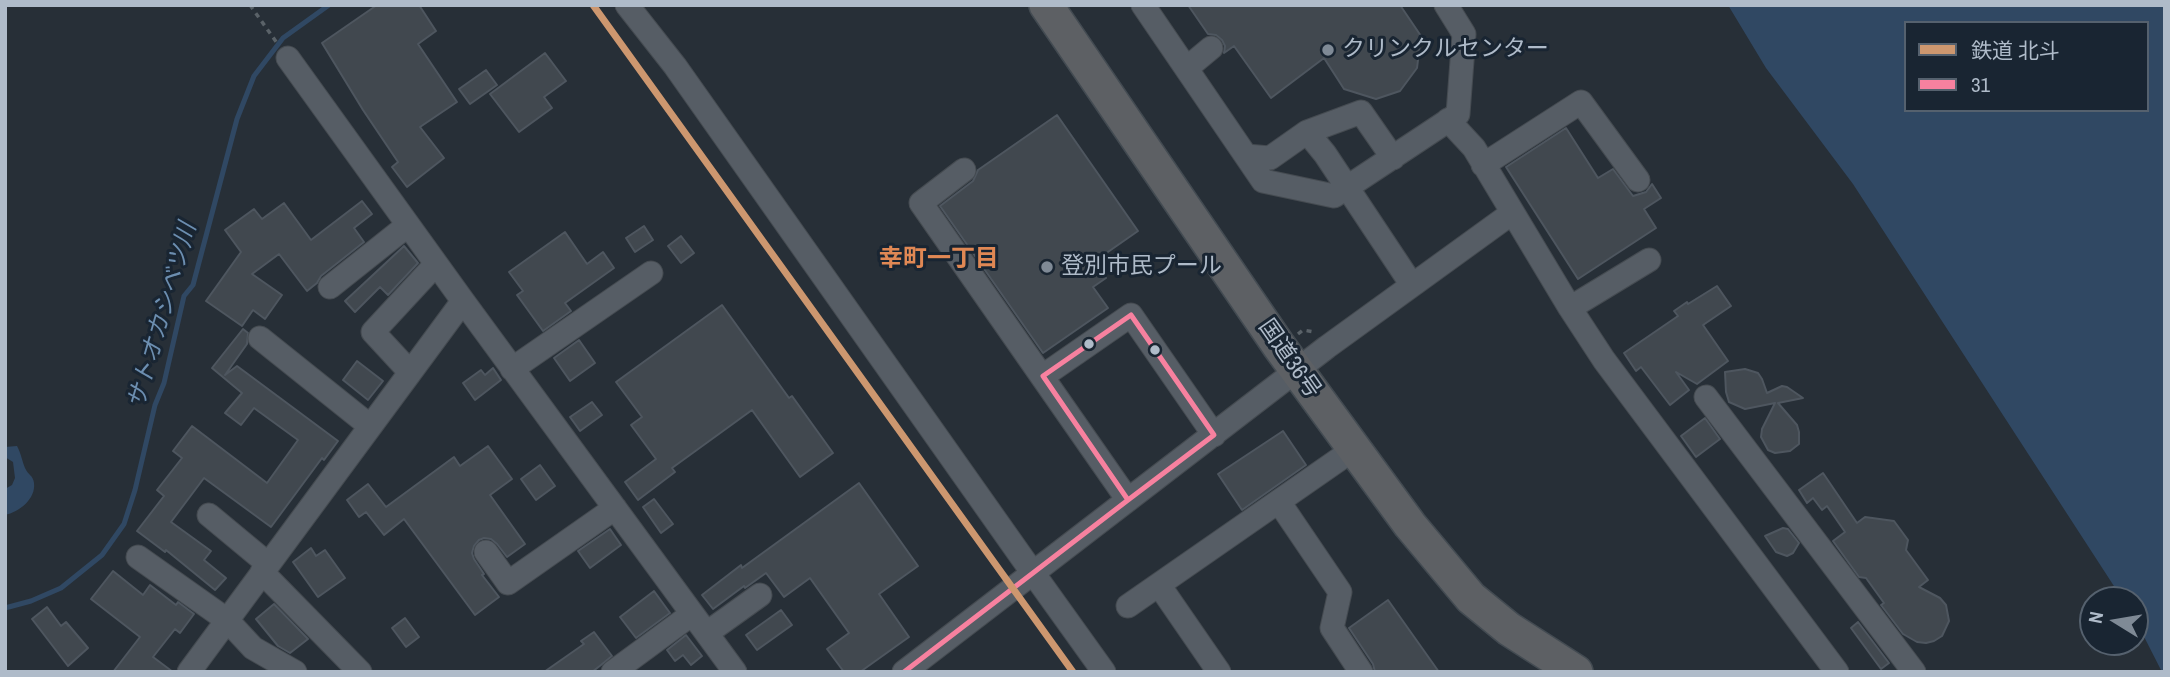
<!DOCTYPE html>
<meta charset="utf-8">
<style>
body{margin:0}
#map{position:relative;width:2170px;height:677px;overflow:hidden;background:#272f37;font-family:"Archivo Narrow","Noto Sans JP",sans-serif}
canvas{display:block}
.frame{position:absolute;inset:0;border:7px solid #afbbc9;pointer-events:none}
.legend{position:absolute;left:1904px;top:21px;width:245px;height:91px;box-sizing:border-box;background:#192532;border:2px solid #55616e;margin:0;padding:9px 12px;list-style:none;font-size:21px;color:#afbbc9}
.legend li{display:flex;align-items:center;gap:14px;height:35px}
.legend b{width:35px;border:2px solid #55616e}
.north{position:absolute;left:2079px;top:586px;width:70px;height:70px;box-sizing:border-box;background:#192532;border:2px solid #55616e;border-radius:50%;rotate:281deg;font-size:19px;font-weight:700;line-height:28px;text-align:center;color:#afbbc9}
.north::after{content:'';display:block;margin:auto;width:24px;height:32px;background:#7f8a96;clip-path:polygon(50% 0,100% 100%,50% 72%,0 100%)}
</style>
<div id="map">
<canvas width="2170" height="677"></canvas>
<div class="frame"></div>
<ul class="legend">
<li><b style="height:9px;background:#cd976f"></b>鉄道 北斗</li>
<li><b style="height:9px;background:#f7819f"></b>31</li>
</ul>
<div class="north">N</div>
</div>
<script>
const ctx = document.querySelector('canvas').getContext('2d');
ctx.lineJoin = 'round';
function paint(path, color) {
  ctx.fillStyle = color;
  ctx.fill(path, 'evenodd');
}
function trace(path, color, width, dash) {
  ctx.strokeStyle = color;
  ctx.lineWidth = width;
  ctx.lineCap = dash ? 'butt' : 'round';
  ctx.setLineDash(dash || []);
  ctx.stroke(path);
}
function drawText(font, color, halo, rows, align = 'center') {
  ctx.font = font + ' "Archivo Narrow","Noto Sans JP",sans-serif';
  ctx.lineWidth = 6;
  ctx.setLineDash([]);
  ctx.textBaseline = 'middle';
  ctx.strokeStyle = halo;
  ctx.fillStyle = color;
  for (const [text, x, y, turn = 0] of rows) {
    ctx.save();
    ctx.translate(x, y);
    ctx.rotate((+turn || 0) * Math.PI / 180);
    ctx.textAlign = isNaN(turn) ? turn : align;
    if (halo) ctx.strokeText(text, 0, 0);
    ctx.fillText(text, 0, 0);
    ctx.restore();
  }
}
const water = new Path2D(`
 M1728,5H2165V672H2162L2135,619V600H2123L1853,184L1766,68ZM1906,23H2147V110H1906Z
 M17,446C21,453 22,461 25,468C28,475 33,475 34,483C36,499 19,512 5,515V489L12,485L15,478L13,462L5,457V447Z`);
const stream = new Path2D(`
 M5,608L31,601L61,588L102,555L124,524L135,490L155,405L164,383L184,296L193,285L237,119L254,76L283,38L329,5`);
const building = new Path2D(`
 M377,5H419L436,31L418,44L457,102L420,127L444,158L407,187L392,167L398,162L363,110L322,43Z
 M1188,5H1400L1421,36L1417,68L1400,91L1376,99L1344,89L1324,58L1271,98L1234,46L1224,53L1225,46L1222,40L1216,35L1208,34Z
 M545,53L566,81L544,97L552,108L519,132L490,94Z
 M486,70L497,85L470,104L459,89Z
 M1057,115L1138,231L1095,261L1106,278L1093,287L1108,308L1043,353L940,206L973,181L978,170Z
 M1566,128L1598,178L1613,169L1633,196L1646,192L1652,184L1661,198L1644,209L1656,228L1578,279L1506,167Z
 M362,201L372,214L354,228L364,242L321,276L317,283L307,291L279,254L252,274L282,295L265,319L253,310L242,326L206,301L241,252L225,230L254,209L262,219L284,203L311,240Z
 M644,226L653,240L635,252L626,238Z
 M565,232L587,264L603,252L614,268L565,303L571,311L543,331L517,295L523,291L509,272Z
 M681,236L694,253L681,263L668,246Z
 M404,246L418,263L388,295L380,287L355,312L345,301Z
 M1717,286L1731,306L1703,325L1728,361L1697,384L1676,372L1689,390L1670,405L1641,367L1636,371L1624,353L1678,316L1674,311L1687,302L1688,304Z
 M722,305L789,398L792,396L833,453L800,477L752,410L672,468L675,472L638,500L625,482L656,459L631,425L642,417L616,382Z
 M243,329L248,333L247,344L225,375L237,366L338,441L324,460L322,458L271,527L204,478L171,522L211,551L204,560L226,578L215,590L166,550L165,552L137,531L164,496L157,490L182,458L173,451L192,426L267,483L298,440L254,408L241,425L225,413L242,393L212,368Z
 M579,340L595,363L570,381L554,358Z
 M357,361L383,381L368,400L343,380Z
 M493,368L501,380L475,400L463,383L481,370L485,375Z
 M1745,369L1758,373L1762,379L1767,393L1782,386L1787,387L1803,398L1778,403L1797,425L1799,432V444L1790,451L1775,453L1768,450L1761,437L1762,429L1775,403L1745,409L1729,402L1726,392L1725,372Z
 M592,402L602,415L580,431L570,417Z
 M1705,418L1720,439L1696,457L1681,436Z
 M1283,431L1306,465L1242,510L1218,474Z
 M488,446L512,479L490,495L525,544L507,557L497,544L491,539L484,538L479,540L474,546L472,553L474,559L484,574L482,575L499,597L475,615L404,519L384,535L366,512L359,517L347,500L368,484L386,507L454,457L460,466Z
 M540,465L555,486L536,500L521,479Z
 M1823,473L1857,523L1865,517L1894,521L1908,540L1906,550L1928,580L1919,587L1940,598L1946,605L1949,621L1942,636L1934,641L1926,643L1917,642L1903,634L1881,605L1884,603L1866,578L1859,577L1833,541L1845,532L1827,506L1822,510L1813,498L1807,503L1799,490Z
 M859,483L918,566L879,594L909,637L860,672H844L827,649L849,633L810,578L784,597L766,573L745,588L744,586L713,609L702,595L741,565L742,568Z
 M654,499L673,524L661,533L643,507Z
 M1783,528L1788,529L1799,543L1793,553L1787,556L1776,552L1765,536Z
 M610,529L621,545L590,568L578,551Z
 M311,548L316,556L325,550L345,578L318,597L293,562Z
 M113,571L143,595L150,585L176,605L178,602L194,614L180,633L175,629L153,657L173,672H113L140,637L91,599Z
 M654,591L670,613L636,638L620,617Z
 M1388,600L1439,672H1375L1373,664L1349,628Z
 M274,604L308,639L290,653L278,646L256,619Z
 M47,607L61,626L66,622L88,648L68,666L32,619Z
 M781,610L792,625L757,650L746,635Z
 M405,618L419,637L406,647L392,628Z
 M1858,622L1889,663L1881,669L1851,628Z
 M594,632L612,656L601,665L592,672H544L584,644L581,641Z
 M686,635L702,656L691,665L683,655L675,661L667,650Z`);
const path = new Path2D(`
 M250,5L277,43
 M1298,334L1303,330L1314,332`);
const minor = new Path2D(`
 M627,5L675,66L1023,559L1104,672
 M1143,5L1263,181L1334,196L1458,114L1464,34L1446,5
 M288,58L463,301L735,672
 M1187,68L1211,48
 M1448,120L1474,148L1570,308L1604,360L1837,672
 M1307,132L1325,154L1412,285
 M1246,156L1270,158L1307,132L1361,112L1393,158
 M1483,165L1581,102L1638,180
 M964,170L921,203L1128,500
 M330,287L408,225
 M1570,308L1649,260
 M260,338L370,426
 M512,369L651,273
 M410,372L373,332L436,264
 M1043,376L1131,315L1214,435
 M1706,397L1914,672
 M1279,502L1340,592L1332,628L1361,672
 M209,515L268,564
 M486,552L508,583L615,508
 M138,557L227,620L253,648L295,672
 M262,572L360,672
 M1159,585L1219,672
 M1128,606L1354,449
 M707,633L760,595
 M189,672L463,301
 M613,672L692,614
 M904,672L1327,347L1512,213`);
const highway = new Path2D(`
 M1046,5L1279,346L1410,525L1471,598L1509,629L1576,672`);
const bus1 = new Path2D(`
 M1131,315L1214,435L1128,500L1043,376Z
 M904,672L1128,500`);
const rail1 = new Path2D(`
 M593,5L1073,672`);
const markers = [
 [1328,50,7,"#7f8a96"],
 [1047,267,7,"#7f8a96"],
 [1089,344,6,"#afbbc9"],
 [1155,350,6,"#afbbc9"]
];
const poiNames = [
 ["クリンクルセンター",1342,50],
 ["登別市民プール",1061,267]
];
const streetNames = [
 ["国道36号",1289,359,55]
];
const neighbourhoodNames = [
 ["幸町一丁目",939,260]
];
const waterNames = [
 ["サトオカシベツ川",163,316,-74]
];
paint(water, '#304863');
trace(stream, '#304863', 5);
paint(building, '#41484f');
trace(building, '#4e565f', 2);
trace(minor, '#454b51', 25);
trace(highway, '#434b52', 36);
trace(path, '#5a6268', 3.5, [5, 5]);
trace(minor, '#565d65', 23);
trace(highway, '#5d6064', 33);
trace(bus1, '#f7819f', 5);
trace(rail1, '#cd976f', 7);
for (const [x, y, r, color] of markers) {
  const dot = new Path2D();
  dot.arc(x, y, r, 0, 2 * Math.PI);
  ctx.fillStyle = color;
  ctx.fill(dot);
  trace(dot, '#192532', 2.5);
}
drawText('23px', '#afbbc9', '#192532', poiNames, 'left');
drawText('23px', '#afbbc9', '#192532', streetNames);
drawText('bold 24px', '#e08854', '#192532', neighbourhoodNames);
drawText('italic 24px', '#6c8eb0', '#192532', waterNames);
</script>
